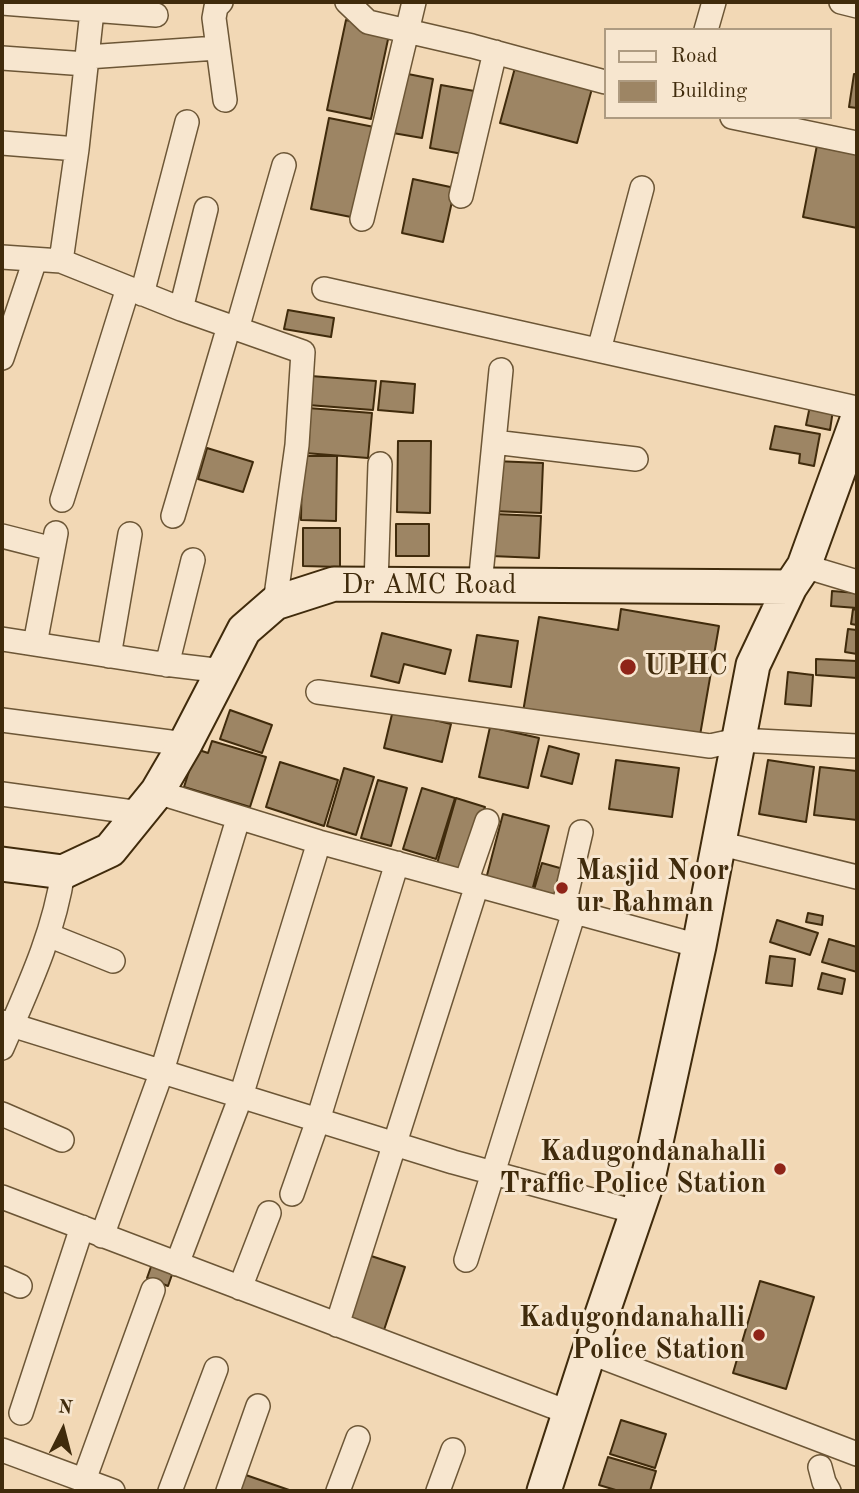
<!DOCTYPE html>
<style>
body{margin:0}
#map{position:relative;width:859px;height:1493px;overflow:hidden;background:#f2d8b5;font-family:"Old Standard TT",serif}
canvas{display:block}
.frame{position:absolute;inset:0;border:4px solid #402b0c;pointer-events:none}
.legend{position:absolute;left:604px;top:28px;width:228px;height:91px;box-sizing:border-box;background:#f7e6cf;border:2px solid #ae9b81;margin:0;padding:9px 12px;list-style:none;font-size:21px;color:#402b0c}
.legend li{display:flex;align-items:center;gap:14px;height:35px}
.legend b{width:35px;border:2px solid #ae9b81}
.north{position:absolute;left:28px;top:1395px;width:70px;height:70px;-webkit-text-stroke:5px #f7e6cf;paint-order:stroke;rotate:6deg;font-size:19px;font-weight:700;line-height:28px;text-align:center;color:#402b0c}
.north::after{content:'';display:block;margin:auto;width:24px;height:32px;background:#402b0c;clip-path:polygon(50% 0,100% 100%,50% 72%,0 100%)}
</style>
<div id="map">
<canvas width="859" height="1493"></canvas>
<div class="frame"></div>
<ul class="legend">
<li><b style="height:9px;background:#f7e6cf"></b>Road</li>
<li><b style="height:19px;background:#9d8564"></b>Building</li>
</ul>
<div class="north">N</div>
</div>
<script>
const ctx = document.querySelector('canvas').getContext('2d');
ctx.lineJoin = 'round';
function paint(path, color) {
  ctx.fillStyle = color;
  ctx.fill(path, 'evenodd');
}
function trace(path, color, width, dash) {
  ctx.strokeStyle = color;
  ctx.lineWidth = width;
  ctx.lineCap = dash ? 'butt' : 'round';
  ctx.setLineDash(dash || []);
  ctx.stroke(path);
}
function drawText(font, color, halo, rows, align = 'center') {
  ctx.font = font + ' "Old Standard TT",serif';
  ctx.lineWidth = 6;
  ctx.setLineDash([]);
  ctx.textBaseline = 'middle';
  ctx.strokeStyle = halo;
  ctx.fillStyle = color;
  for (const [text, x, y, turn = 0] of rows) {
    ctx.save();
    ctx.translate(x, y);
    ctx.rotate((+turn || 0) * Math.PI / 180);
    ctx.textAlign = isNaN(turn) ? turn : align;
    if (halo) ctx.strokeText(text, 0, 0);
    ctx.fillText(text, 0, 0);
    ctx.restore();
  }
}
const building = new Path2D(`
 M346,20L390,30L371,119L327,110Z
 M516,64L593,85L577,143L500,123Z
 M398,72L433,79L422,138L387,132Z
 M854,74H857V108L849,107Z
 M441,85L480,92L468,155L430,148Z
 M329,118L374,127L356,218L311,209Z
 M818,140L857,148V228L803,217Z
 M413,179L455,188L443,242L402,233Z
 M288,310L334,318L331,337L284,329Z
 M311,376L376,381L373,410L308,405Z
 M381,381L415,384L413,413L378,410Z
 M810,406L833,410L830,430L806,425Z
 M308,408L372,413L368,458L305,453Z
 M775,426L820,434L814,466L799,463L800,454L770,449Z
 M398,441H431L430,513L397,512Z
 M207,448L253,462L243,492L198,479Z
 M302,456H337L336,521L301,520Z
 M494,461L543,463L541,513L492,511Z
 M493,514L541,516L539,558L491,556Z
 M396,524H429V556H396Z
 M303,528H340V567L303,566Z
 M832,591L857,593V608L831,606Z
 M621,609L719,626L699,741L523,712L539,617L618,630Z
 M853,609L857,610V625L851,624Z
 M848,629L857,630V654L845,652Z
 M382,633L451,650L445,674L404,664L399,683L371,676Z
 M477,635L518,641L511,687L469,681Z
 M816,659L857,661V678L816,675Z
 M788,672L813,675L811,706L785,704Z
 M230,710L272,725L262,753L220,739Z
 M393,710L451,724L442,762L384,748Z
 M490,727L539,738L528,788L479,777Z
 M212,741L266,757L250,807L184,787L196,749L208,753Z
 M549,746L579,754L572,784L541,776Z
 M616,760L679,768L672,817L609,809Z
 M768,760L814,767L806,822L759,814Z
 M280,762L338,780L324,826L266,807Z
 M820,767L857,771V820L814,815Z
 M344,768L374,777L356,835L327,826Z
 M378,780L407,788L391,846L361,838Z
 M422,788L455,798L436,859L403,849Z
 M456,798L485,807L465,875L436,867Z
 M503,814L549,826L532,891L486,879Z
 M542,863L567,870L558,900L533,893Z
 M808,913L823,916L822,925L806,922Z
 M777,920L818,933L810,955L770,942Z
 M829,939L857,947V972L822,962Z
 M770,956L795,959L792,986L766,983Z
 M822,973L845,979L842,994L818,989Z
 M365,1254L405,1267L383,1333L343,1319Z
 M153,1261L174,1269L168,1286L147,1278Z
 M760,1281L814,1297L786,1389L733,1373Z
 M621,1420L666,1434L655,1468L610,1454Z
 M608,1457L656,1471L650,1491H619L599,1485Z
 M240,1473L292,1491H234Z`);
const street = new Path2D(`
 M221,2L216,7L214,18L225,100
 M347,2L368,22L472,46L605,82
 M841,2L857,6
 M2,3L156,15
 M706,30L714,2
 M87,57L217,48
 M2,58L86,64
 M732,117L857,143
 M2,143L77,149
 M461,196L495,52
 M362,219L414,2
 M2,257L61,261L181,309L303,352L297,445L275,603
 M61,261L77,149L93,2
 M324,289L857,408
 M142,294L187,122
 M181,309L206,209
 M237,329L284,165
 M599,350L642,188
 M2,358L35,260
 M494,442L636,459
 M62,500L128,288
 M173,516L229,326
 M2,536L53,549
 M804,566L857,582
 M376,584L380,464
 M480,585L501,370
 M2,639L156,663L223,671
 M35,644L56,533
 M109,656L130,534
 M167,665L193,560
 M318,692L710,746L738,740L857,746
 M2,720L185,744
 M157,792L319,842L699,946
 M2,794L140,813
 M718,843L857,877
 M466,882L487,821
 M563,909L581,832
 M48,935L113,961
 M2,1022L453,1162L636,1212
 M2,1048C27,990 54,934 63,872
 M2,1114L62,1140
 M292,1194L318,1120L397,863
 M2,1197L570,1413
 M102,1236L162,1071L238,819
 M466,1260L574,912
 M177,1264L241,1096L319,842
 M2,1278L20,1286
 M240,1288L269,1213
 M337,1325L477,885
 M589,1352L857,1454
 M21,1413L82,1227
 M2,1450L113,1491
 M820,1467L824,1482L829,1491
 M84,1480L153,1290
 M170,1491L216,1369
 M228,1491L258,1406
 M338,1491L358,1438
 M438,1491L453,1450`);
const secondary = new Path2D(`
 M2,864L63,872L110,850L157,792L185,744L244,630L275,603L334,584L790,587
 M544,1491L589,1352L647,1183L699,946L753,665L790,587L804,566L857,420`);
const markers = [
 [628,667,9,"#8f2418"],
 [562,888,7,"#8f2418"],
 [780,1169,7,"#8f2418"],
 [759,1335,7,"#8f2418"]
];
const streetNames = [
 ["Dr AMC Road",429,586]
];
const poiNames = [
 ["UPHC",644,667],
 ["Masjid Noor",576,872],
 ["ur Rahman",576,904],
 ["Kadugondanahalli",766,1153,"right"],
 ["Traffic Police Station",766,1185,"right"],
 ["Kadugondanahalli",745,1319,"right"],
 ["Police Station",745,1351,"right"]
];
paint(building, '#9d8564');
trace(building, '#402b0c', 2);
trace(street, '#6c5636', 26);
trace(secondary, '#402b0c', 37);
trace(street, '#f7e6cf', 23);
trace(secondary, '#f7e6cf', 33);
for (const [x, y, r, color] of markers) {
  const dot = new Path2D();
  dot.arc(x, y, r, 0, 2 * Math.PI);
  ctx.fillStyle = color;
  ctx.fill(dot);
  trace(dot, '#f7e6cf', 2.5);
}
drawText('28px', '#402b0c', '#f7e6cf', streetNames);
drawText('bold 28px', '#402b0c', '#f7e6cf', poiNames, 'left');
</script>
